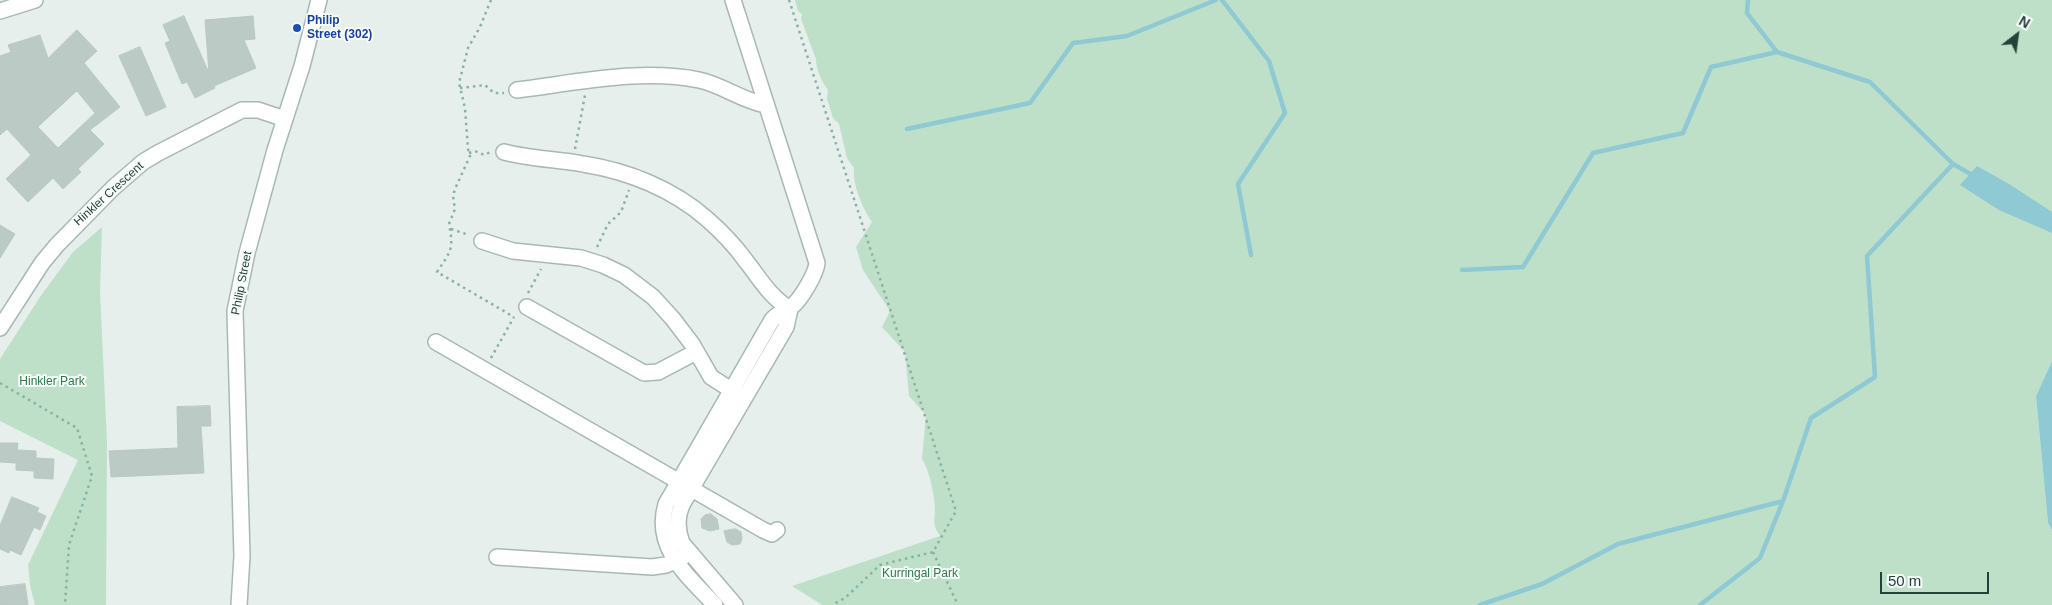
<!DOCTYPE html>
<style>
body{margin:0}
#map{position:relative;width:2052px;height:605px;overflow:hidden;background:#e6efeb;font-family:Helvetica,sans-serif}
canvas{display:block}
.north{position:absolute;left:1992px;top:10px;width:50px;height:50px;-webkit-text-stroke:4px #f7fbf9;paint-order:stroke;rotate:30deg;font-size:14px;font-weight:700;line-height:20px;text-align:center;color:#24423a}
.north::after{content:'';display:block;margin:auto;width:18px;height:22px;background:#24423a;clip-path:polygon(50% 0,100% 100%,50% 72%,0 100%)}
.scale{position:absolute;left:1880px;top:572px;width:109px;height:22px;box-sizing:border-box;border:2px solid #24423a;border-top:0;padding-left:6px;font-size:15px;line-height:18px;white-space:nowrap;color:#24423a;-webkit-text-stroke:4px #f7fbf9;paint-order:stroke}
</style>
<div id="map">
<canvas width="2052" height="605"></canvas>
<div class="north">N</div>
<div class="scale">50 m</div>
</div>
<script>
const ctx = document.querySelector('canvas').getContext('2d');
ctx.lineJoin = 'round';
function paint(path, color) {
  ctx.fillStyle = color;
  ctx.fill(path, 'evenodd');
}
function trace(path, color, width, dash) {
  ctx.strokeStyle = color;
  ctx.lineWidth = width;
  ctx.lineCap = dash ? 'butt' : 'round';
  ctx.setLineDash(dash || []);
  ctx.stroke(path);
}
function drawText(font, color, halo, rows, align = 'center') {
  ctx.font = font + ' Helvetica,sans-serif';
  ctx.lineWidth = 4;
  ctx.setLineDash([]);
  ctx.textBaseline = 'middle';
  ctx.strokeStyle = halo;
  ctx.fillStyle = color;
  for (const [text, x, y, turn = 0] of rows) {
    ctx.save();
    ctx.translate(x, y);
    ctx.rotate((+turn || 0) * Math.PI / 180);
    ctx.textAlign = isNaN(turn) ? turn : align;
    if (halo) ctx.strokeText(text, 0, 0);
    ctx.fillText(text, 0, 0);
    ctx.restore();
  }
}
const green = new Path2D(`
 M795,0H2052V361L2036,396L2048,523L2052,530V605H822L792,586L940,536C932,524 935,522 935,509C935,497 929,469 922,459L926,415L909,396L905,352L882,327L890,311L863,270L856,247L872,222C863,209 852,184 854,168L847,158L839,124L833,118L827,99L828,90C822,82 816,70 816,59L801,19L802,14L798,11Z
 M102,227L100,292L107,443L106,605H35L30,585L28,565L78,460L0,421V359L40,297L73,252Z`);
const water = new Path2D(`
 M1977,166L2009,184L2052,212V233L1999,210L1960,185Z
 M2052,361V530L2048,523L2036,396Z`);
const stream = new Path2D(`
 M1222,0L1269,61L1285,113L1238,184L1251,255
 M1748,0L1747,13L1777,52
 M907,129L1030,103L1073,43L1127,36L1216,0
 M1462,270L1523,267L1593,153L1683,133L1711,67L1777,52L1870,82L1953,164
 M1480,605L1542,584L1618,544L1783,501L1811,418L1875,377L1867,256L1953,164L1974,176
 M1700,605L1760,558L1783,501`);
const building = new Path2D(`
 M184,16L209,73L205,20L253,16L255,39L244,40L256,68L214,86L215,88L195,98L187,82L182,84L165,43L170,41L163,25Z
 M77,30L97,51L84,63L120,107L90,130L104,144L78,169L81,172L63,189L53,178L28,202L6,179L31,155L7,129L0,135V56L11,52L8,45L40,35L48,58ZM77,91L95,113L58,148L38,127Z
 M140,47L166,107L146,116L119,56Z
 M0,225L15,234L0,258Z
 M210,406L211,426H201L204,473L111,477L109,451L178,448L177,407Z
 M0,443H18L17,450L36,451V458L54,459L53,479L34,478V471L16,470V463L0,462Z
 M12,497L39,508L37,512L46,516L40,530L34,527L21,555L10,550L9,553L0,549V526Z
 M711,514L717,519L719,529L710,531L702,528L701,519L705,515Z
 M736,529L741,532L742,539L740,544L732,545L727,542L724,531Z
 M25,584L28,605H0V587Z`);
const path = new Path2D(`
 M491,0L480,27L468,48L459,83L465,108L468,149L470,156L455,189L453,196L455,209L449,224C454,249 451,251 437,272L514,317
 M789,0L956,511L933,552L880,565L845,598L832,605
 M460,88L485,85L494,93H504
 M575,149L585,95
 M469,153L475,151L484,155L491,152
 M451,229L469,235
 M597,247L608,224L621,212L629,190
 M528,293L541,269
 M491,358L514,317
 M0,383L77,428L92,476L69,545L65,605
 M933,552L958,605`);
const minor = new Path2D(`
 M0,11L35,0
 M517,90C574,83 642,68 699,80C723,85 742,101 766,105
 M504,152C530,159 556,159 583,164C628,171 673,189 707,219C722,232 735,246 746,261C760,279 770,297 790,309
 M482,241L513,251L581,258L603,265L624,275L653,297L673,319L692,344L711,377L739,395
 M527,307L644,373L658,372L696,352
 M0,328L42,263L57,245L113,188L143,162L158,153L242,110H258L285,119
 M436,342L763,530L772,534L777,530
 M497,557L652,567L666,565L682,558
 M239,605L242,556L235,311L247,253L275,150L302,66L319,0
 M715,605C688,576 653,548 666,504L772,320C777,313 785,312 791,307C800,301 816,274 817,263L733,0
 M735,605L682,543C677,530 677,515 683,503L786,327L790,309`);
const markers = [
 [297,28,5,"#1a4fb4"]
];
const transitNames = [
 ["Philip",307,21],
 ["Street (302)",307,35]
];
const streetNames = [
 ["Hinkler Crescent",109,194,-42],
 ["Philip Street",242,283,-79]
];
const parkNames = [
 ["Hinkler Park",52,382],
 ["Kurringal Park",920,574]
];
paint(green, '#bfe0c8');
paint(water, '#8ec9d4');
trace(stream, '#8ec9d4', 4.5);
paint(building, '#bbcac4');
trace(building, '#b8c9c2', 1);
trace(minor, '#a8b8b2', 18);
trace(path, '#86b3a5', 2.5, [2.5, 4]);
trace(minor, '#fff', 15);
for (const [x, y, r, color] of markers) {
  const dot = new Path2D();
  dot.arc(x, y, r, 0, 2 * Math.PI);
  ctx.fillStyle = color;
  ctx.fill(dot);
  trace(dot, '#f7fbf9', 2);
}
drawText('bold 12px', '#164399', '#f7fbf9', transitNames, 'left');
drawText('12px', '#24423a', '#f7fbf9', streetNames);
drawText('12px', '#2d7a4b', '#f7fbf9', parkNames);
</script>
